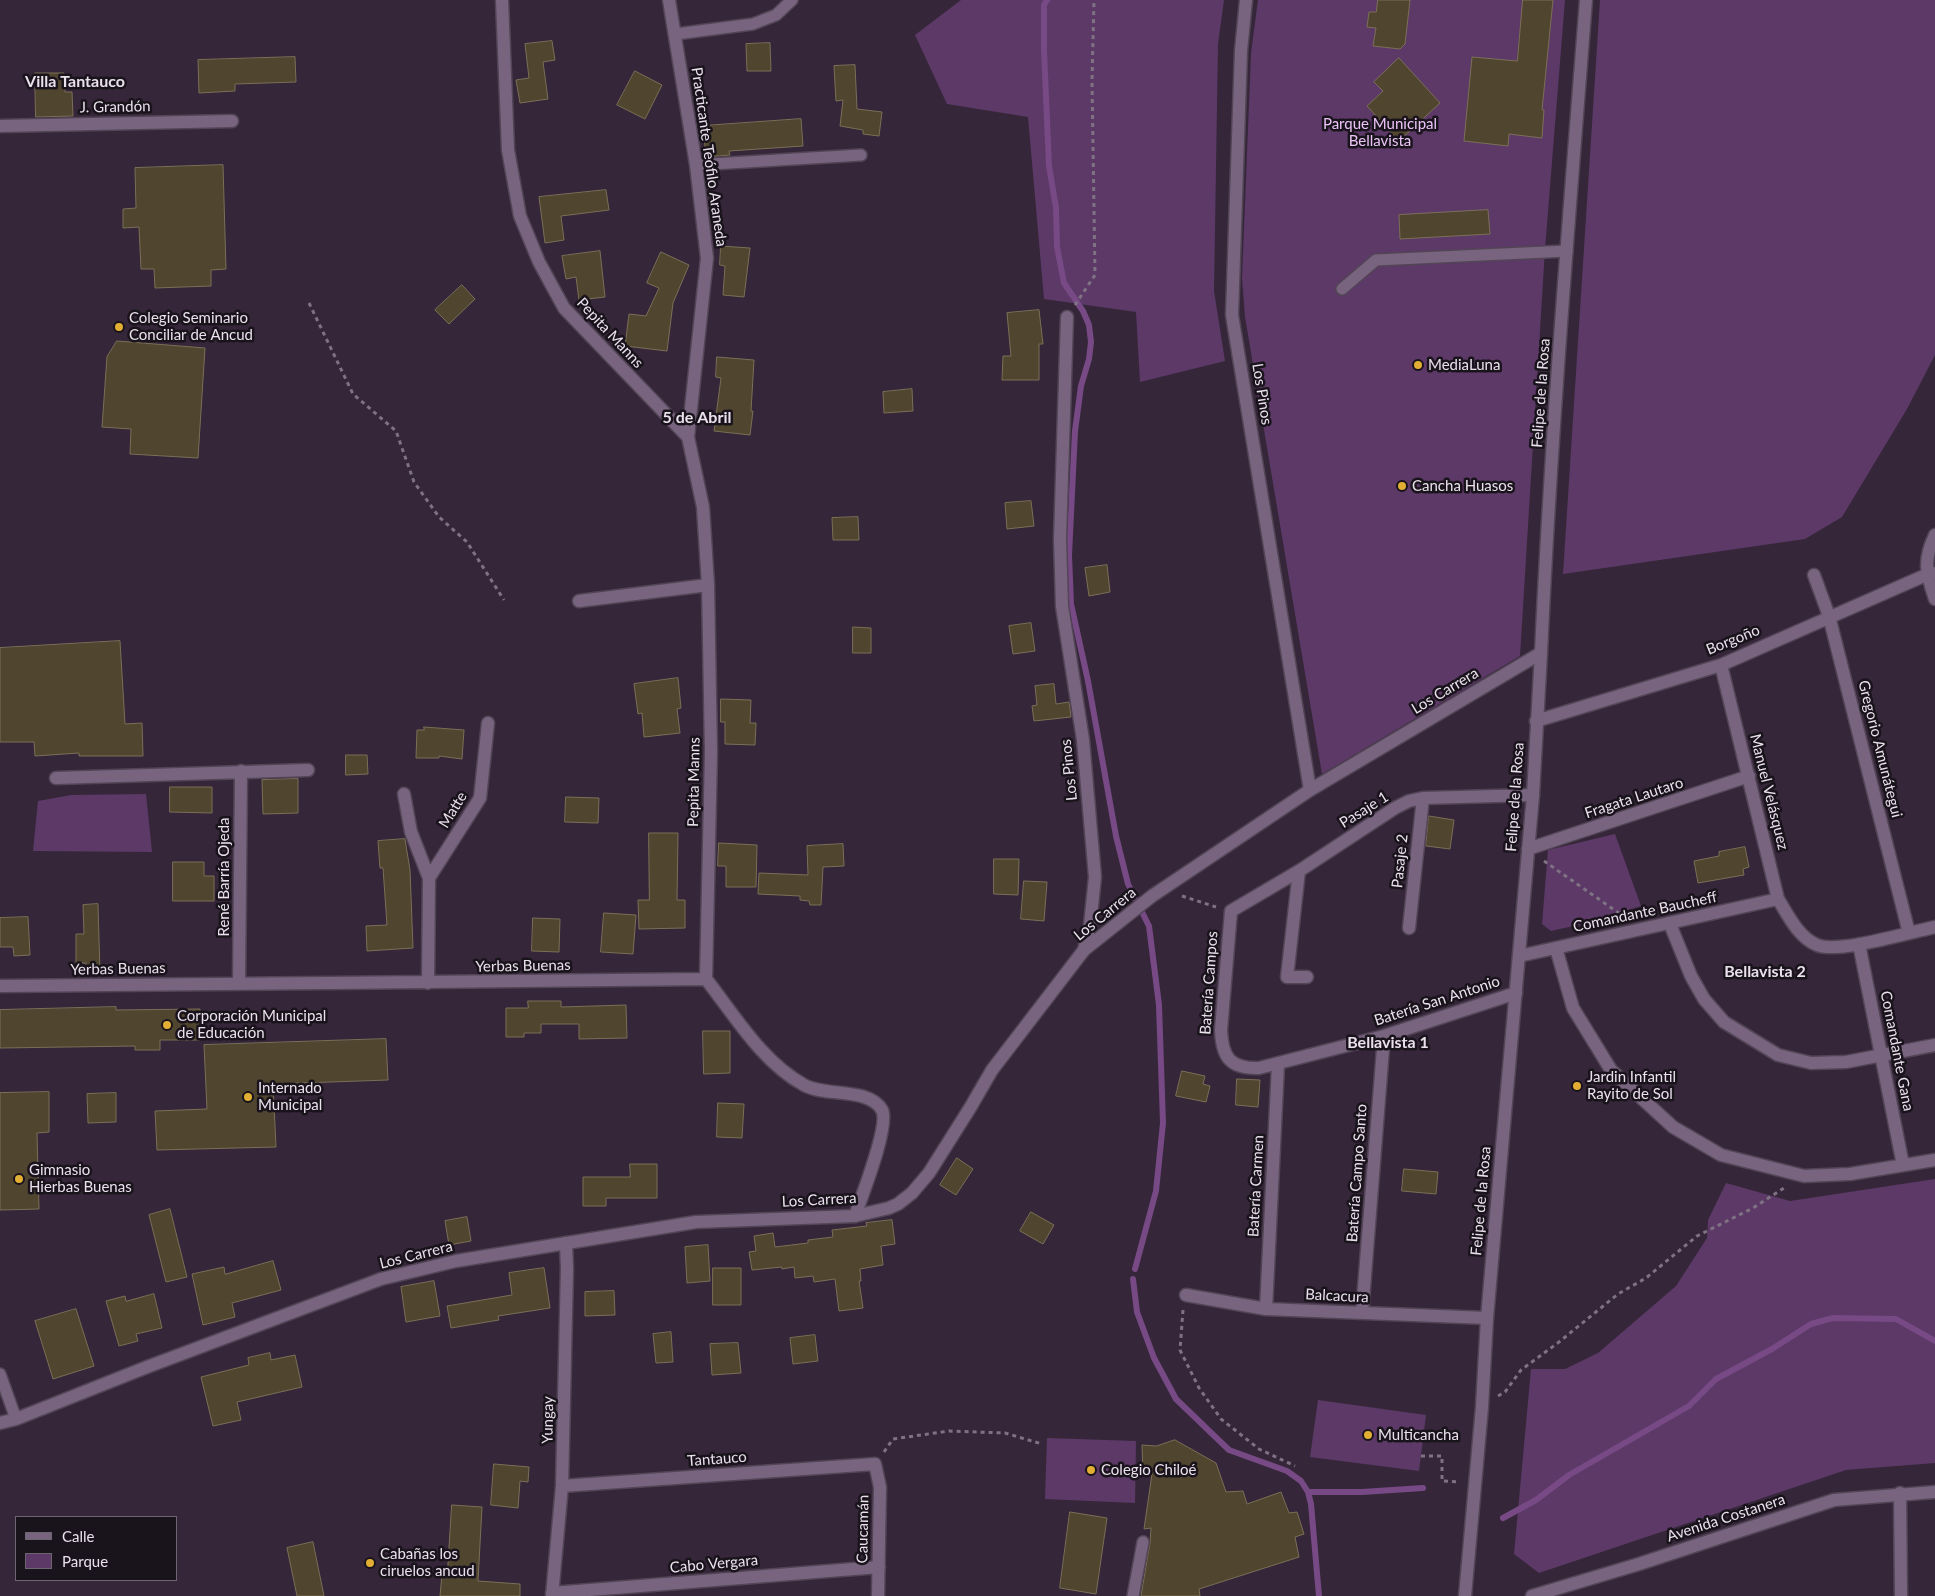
<!DOCTYPE html>
<meta charset="utf-8">
<style>
body{margin:0}
#map{position:relative;width:1935px;height:1596px;overflow:hidden;background:#352739;font-family:Lato,sans-serif}
canvas{display:block}
.legend{position:absolute;left:15px;top:1516px;width:162px;height:65px;box-sizing:border-box;background:#19131b;border:1px solid #6d656f;margin:0;padding:6px 9px;list-style:none;font-size:15px;color:#eae1ed}
.legend li{display:flex;align-items:center;gap:10px;height:25px}
.legend b{width:25px;border:1px solid #6d656f}
</style>
<div id="map">
<canvas width="1935" height="1596"></canvas>
<ul class="legend">
<li><b style="height:6px;background:#78647f"></b>Calle</li>
<li><b style="height:14px;background:#5c3967"></b>Parque</li>
</ul>
</div>
<script>
const ctx = document.querySelector('canvas').getContext('2d');
ctx.lineJoin = 'round';
function paint(path, color) {
  ctx.fillStyle = color;
  ctx.fill(path, 'evenodd');
}
function trace(path, color, width, dash) {
  ctx.strokeStyle = color;
  ctx.lineWidth = width;
  ctx.lineCap = dash ? 'butt' : 'round';
  ctx.setLineDash(dash || []);
  ctx.stroke(path);
}
function drawText(font, color, halo, rows, align = 'center') {
  ctx.font = font + ' Lato,sans-serif';
  ctx.lineWidth = 5;
  ctx.setLineDash([]);
  ctx.textBaseline = 'middle';
  ctx.strokeStyle = halo;
  ctx.fillStyle = color;
  for (const [text, x, y, turn = 0] of rows) {
    ctx.save();
    ctx.translate(x, y);
    ctx.rotate((+turn || 0) * Math.PI / 180);
    ctx.textAlign = isNaN(turn) ? turn : align;
    if (halo) ctx.strokeText(text, 0, 0);
    ctx.fillText(text, 0, 0);
    ctx.restore();
  }
}
const green = new Path2D(`
 M961,0H1224L1218,44L1214,291L1225,361L1140,382L1136,312L1044,299L1028,117L947,104L915,35Z
 M1258,0H1565L1545,249L1520,656L1322,774L1245,317L1242,278L1251,53Z
 M1600,0H1935V355L1907,409L1842,517L1805,539L1563,574Z
 M146,794L152,852L33,851L38,801L71,795Z
 M1615,834L1641,906L1578,925L1551,931L1542,924L1548,850Z
 M1935,1179V1463L1846,1470L1539,1573L1514,1554L1531,1369H1565L1598,1353L1676,1286L1707,1238L1708,1220L1726,1183L1790,1201Z
 M1318,1400L1426,1415L1419,1471L1310,1457Z
 M1047,1438L1136,1441L1135,1503L1045,1499Z`);
const stream = new Path2D(`
 M1047,0L1044,5V50L1049,166L1056,208L1057,247L1064,283L1083,311L1089,325L1091,342L1089,359L1081,386L1075,431L1069,555L1071,604L1088,681L1116,836L1128,884L1149,926L1159,1005L1163,1123L1156,1191L1135,1269
 M1133,1279L1137,1312L1154,1358L1176,1399L1229,1450L1287,1471L1301,1481L1308,1492L1311,1504L1319,1596
 M1308,1492H1362L1423,1488
 M1503,1518L1536,1500L1569,1475L1689,1406L1716,1379L1772,1349L1811,1324L1833,1318L1896,1319L1935,1341`);
const building = new Path2D(`
 M1378,0H1410L1405,44L1400,49L1373,46L1376,28L1367,27L1369,12H1376Z
 M1523,0H1553L1542,110H1544L1542,138L1509,134L1508,146L1464,141L1472,57L1517,61Z
 M552,41L555,60L543,62L548,99L520,103L516,80L529,78L525,44Z
 M770,43L771,71H747L746,44Z
 M295,57L296,82L235,84V91L199,93L198,60Z
 M1399,58L1440,103L1399,141L1367,106L1383,91L1374,82Z
 M855,65L857,109L882,112L879,136L863,134V130L840,126L843,100L836,101L834,66Z
 M635,71L662,85L645,119L617,105Z
 M35,73H64L65,92H72L73,116L36,117Z
 M801,119L803,146L729,151L730,155L706,157L703,126Z
 M223,165L226,269L211,270V286L155,288L154,269H141L139,227L123,228V209L136,208L135,168Z
 M606,190L609,210L561,216L564,240L545,243L539,197Z
 M1488,210L1490,234L1400,239L1399,215Z
 M721,246L750,248L744,297L723,295L725,266L720,265Z
 M600,251L605,297L579,300L576,277L566,279L562,256Z
 M661,252L689,265L673,303L667,351L625,346L629,314L646,316L659,288L647,283Z
 M462,285L475,299L449,324L435,310Z
 M1039,310L1043,344H1039V380H1002L1003,356H1011L1007,313Z
 M117,341L205,348L198,458L130,454L131,429L102,427L107,357Z
 M717,357L754,360L751,411H753L750,435L714,431L721,378L716,377Z
 M912,389L913,411L884,413L883,392Z
 M1031,501L1034,526L1007,529L1005,503Z
 M858,517L859,540H833L832,518Z
 M1107,565L1110,592L1089,596L1085,568Z
 M1031,623L1035,651L1013,654L1009,626Z
 M853,627L871,628V653H853Z
 M120,641L125,724L142,723L143,756H79V753L35,756L34,742H0V648Z
 M678,678L681,708L677,709L680,733L644,737L642,713L638,714L634,684Z
 M1054,684L1056,704L1069,702L1071,717L1034,721L1032,706L1037,705L1035,686Z
 M721,699L751,700L750,723H756L755,745L725,744V722H721Z
 M424,727L464,730L462,759L439,756V758H416L417,730H424Z
 M346,755H367L368,774L346,775Z
 M298,779V813L263,814L262,780Z
 M170,787H212V813L170,812Z
 M566,797L599,798L598,823L565,822Z
 M1429,816L1454,820L1450,849L1426,846Z
 M649,833H678L677,900H685V928L639,929L638,900H649Z
 M405,839L410,870L413,948L367,951L366,926L387,925L383,868H380L378,841Z
 M719,843L757,845L756,887H726V866H718Z
 M843,844L844,866L823,867L821,905H810L809,901L800,900V896L758,894L759,873L808,875L807,846Z
 M1745,847L1749,867L1743,869L1744,875L1698,883L1694,861L1719,856V852Z
 M994,859H1019L1018,895L994,894Z
 M173,862H204V876H214V901H173Z
 M1024,881L1047,882L1044,921L1021,919Z
 M98,904L100,973L86,974V963H76V934H84L83,905Z
 M604,913L636,915L633,954L601,952Z
 M28,917L30,955L14,956L13,947H0V918Z
 M533,918L560,919L559,952L532,951Z
 M528,1001H561V1007L626,1005L627,1038L579,1039V1024H541V1033H524V1037H506V1008H528Z
 M116,1007V1010L200,1009V1040H160V1050H135V1046L0,1048V1010Z
 M703,1031H730V1073L704,1074Z
 M386,1039L388,1080L273,1084L276,1147L157,1150L155,1111L207,1109L204,1045Z
 M1182,1071L1205,1076L1203,1084L1210,1086L1206,1102L1176,1096Z
 M1237,1079L1260,1080L1258,1107L1236,1105Z
 M49,1092V1132L37,1133L39,1209L0,1210V1093Z
 M116,1093V1122L88,1123L87,1094Z
 M718,1103L744,1104L742,1138L717,1137Z
 M957,1158L973,1169L956,1195L940,1185Z
 M630,1164H657V1198H606V1206H583V1177H630Z
 M1404,1169L1438,1172L1436,1194L1402,1191Z
 M170,1209L187,1277L166,1282L149,1215Z
 M1031,1212L1054,1225L1043,1244L1020,1231Z
 M467,1217L471,1241L449,1245L445,1221Z
 M892,1220L895,1244L881,1246L883,1265L860,1269L861,1281H859L863,1308L839,1311L835,1279L814,1282L813,1276L795,1278L794,1267L782,1269V1267L752,1270L749,1252L756,1251L754,1236L773,1233L775,1247L808,1243V1240L833,1237L832,1230L867,1226L866,1223Z
 M708,1245L710,1281L687,1283L685,1247Z
 M273,1261L281,1290L232,1303L235,1317L203,1325L192,1274L224,1267L225,1274Z
 M544,1268L550,1308L498,1316L499,1320L451,1328L447,1306L512,1295L509,1273Z
 M713,1268H741V1305H713Z
 M434,1281L440,1316L406,1322L401,1287Z
 M614,1291L615,1315L585,1316V1292Z
 M154,1294L162,1328L136,1334L138,1341L119,1346L106,1301L125,1296L126,1301Z
 M76,1309L94,1366L53,1379L35,1321Z
 M671,1332L673,1362L656,1363L653,1334Z
 M815,1335L818,1361L793,1364L790,1338Z
 M738,1343L741,1373L712,1375L710,1344Z
 M270,1353L271,1360L295,1355L302,1387L237,1402L241,1420L213,1426L201,1377L249,1365L248,1358Z
 M1175,1440L1216,1463L1226,1492L1243,1491L1247,1504L1281,1492L1289,1513L1297,1512L1304,1534L1295,1537L1299,1557L1199,1589L1200,1596H1141L1150,1543L1151,1528L1144,1529L1152,1474L1143,1476L1142,1445L1156,1446Z
 M494,1464L529,1467L528,1482L520,1481L518,1508L491,1505Z
 M452,1505L482,1507L478,1581L520,1584V1596H440L442,1574H447Z
 M1070,1512L1107,1518L1096,1594L1060,1588Z
 M313,1542L324,1596H297L287,1548Z`);
const path = new Path2D(`
 M309,303L353,394L396,431L414,482L439,517L467,542L504,600
 M1075,305L1095,275L1092,81L1094,0
 M1544,861L1623,916
 M1182,896L1216,907
 M1183,1310L1180,1350L1199,1388L1221,1419L1259,1449L1295,1466
 M1498,1396L1505,1392L1521,1370L1559,1342L1618,1294L1646,1278L1697,1236L1753,1208L1784,1188
 M884,1452L893,1439L949,1431L1005,1433L1042,1444
 M1421,1456H1442V1481L1460,1482`);
const service = new Path2D(`
 M676,34L753,24L776,15L792,0
 M696,165L861,155
 M1342,289L1376,260L1567,251
 M0,1374L16,1419
 M1133,1596L1143,1542`);
const minor = new Path2D(`
 M502,0L508,150L520,216L539,262L564,308L688,437L703,507L708,585L711,752L706,979
 M669,0L696,165L707,258L688,437
 M1246,0L1241,51L1232,315L1310,790
 M0,126L232,121
 M1067,317L1060,539L1062,606L1083,740L1095,877L1090,925L1084,950
 M1935,535C1923,560 1926,573 1935,599
 M1814,575L1829,616L1909,933
 M579,601L708,585
 M1541,653C1551,435 1569,217 1586,0
 M1721,665L1778,899C1788,915 1798,937 1817,945C1838,954 1910,932 1935,927
 M1536,721L1721,665L1926,575L1935,573
 M56,778L308,770
 M404,794L411,832L429,878
 M1528,849L1749,776
 M1299,871L1287,977H1307
 M1670,924L1691,976L1704,999L1724,1022L1778,1055L1811,1063L1846,1062L1935,1045
 M1409,928L1423,798
 M1859,944L1903,1165
 M1556,948L1573,1008L1611,1070L1673,1127L1721,1155L1804,1176L1850,1174L1935,1160
 M1519,956L1778,899
 M706,979C735,1016 762,1062 804,1085C825,1097 869,1087 882,1110C890,1125 861,1198 855,1216
 M239,983L241,771
 M428,983L429,878L480,798L488,723
 M0,986C235,983 471,983 706,979
 M1516,993L1384,1036L1259,1068C1230,1069 1222,1057 1221,1030L1231,911L1299,871L1395,808L1409,801L1423,798L1533,795
 M1186,1295L1266,1309L1487,1318
 M1266,1309L1278,1065
 M1362,1313L1384,1036
 M562,1486L875,1464L880,1487L878,1596
 M1900,1493L1901,1596
 M552,1593L879,1567
 M552,1596L562,1486L567,1269L566,1243`);
const tertiary = new Path2D(`
 M0,1423L16,1419L147,1367L381,1279L456,1261L696,1222L855,1216L889,1208L898,1204L912,1193L929,1173L970,1108L992,1070L1084,950L1152,896L1310,790L1541,653
 M1465,1596L1482,1407L1487,1318L1533,795L1541,653
 M1532,1596L1639,1564L1834,1500L1935,1492`);
const markers = [
 [119,327,5,"#e2af34"],
 [1418,365,5,"#e2af34"],
 [1402,486,5,"#e2af34"],
 [167,1025,5,"#e2af34"],
 [1577,1086,5,"#e2af34"],
 [248,1097,5,"#e2af34"],
 [19,1179,5,"#e2af34"],
 [1368,1435,5,"#e2af34"],
 [1091,1470,5,"#e2af34"],
 [370,1563,5,"#e2af34"]
];
const streetNames = [
 ["J. Grandón",115,107,-1],
 ["Practicante Teófilo Araneda",709,157,82],
 ["Pepita Manns",610,333,47],
 ["Felipe de la Rosa",1541,393,-86],
 ["Los Pinos",1262,394,81],
 ["Borgoño",1733,640,-22],
 ["Los Carrera",1445,691,-31],
 ["Gregorio Amunátegui",1880,749,76],
 ["Los Pinos",1069,770,-96],
 ["Pepita Manns",694,782,-89],
 ["Manuel Velásquez",1769,792,76],
 ["Felipe de la Rosa",1515,797,-86],
 ["Fragata Lautaro",1634,798,-18],
 ["Matte",453,810,-59],
 ["Pasaje 1",1364,810,-32],
 ["Pasaje 2",1400,861,-84],
 ["René Barría Ojeda",224,877,-90],
 ["Comandante Baucheff",1645,912,-12],
 ["Los Carrera",1105,914,-39],
 ["Yerbas Buenas",523,966,-1],
 ["Yerbas Buenas",118,969,-1],
 ["Batería Campos",1209,983,-86],
 ["Batería San Antonio",1437,1001,-18],
 ["Comandante Gana",1897,1051,79],
 ["Batería Campo Santo",1357,1173,-86],
 ["Batería Carmen",1256,1186,-87],
 ["Los Carrera",819,1200,-3],
 ["Felipe de la Rosa",1481,1201,-85],
 ["Los Carrera",416,1255,-14],
 ["Balcacura",1337,1296,3],
 ["Yungay",548,1420,-89],
 ["Tantauco",717,1459,-4],
 ["Avenida Costanera",1726,1518,-18],
 ["Caucamán",863,1529,-89],
 ["Cabo Vergara",714,1564,-5]
];
const parkNames = [
 ["Parque Municipal",1380,124],
 ["Bellavista",1380,141]
];
const poiNames = [
 ["Colegio Seminario",129,318],
 ["Conciliar de Ancud",129,335],
 ["MediaLuna",1428,365],
 ["Cancha Huasos",1412,486],
 ["Corporación Municipal",177,1016],
 ["de Educación",177,1033],
 ["Jardin Infantil",1587,1077],
 ["Rayito de Sol",1587,1094],
 ["Internado",258,1088],
 ["Municipal",258,1105],
 ["Gimnasio",29,1170],
 ["Hierbas Buenas",29,1187],
 ["Multicancha",1378,1435],
 ["Colegio Chiloé",1101,1470],
 ["Cabañas los",380,1554],
 ["ciruelos ancud",380,1571]
];
const neighbourhoodNames = [
 ["Villa Tantauco",75,82],
 ["5 de Abril",697,418],
 ["Bellavista 2",1765,972],
 ["Bellavista 1",1388,1043]
];
paint(green, '#5c3967');
trace(stream, '#774985', 6);
paint(building, '#50452f');
trace(building, '#7b6f57', 1);
trace(service, '#524556', 14);
trace(minor, '#524556', 15);
trace(tertiary, '#524556', 15);
trace(path, '#7f7383', 3, [4, 4]);
trace(service, '#78647f', 11);
trace(minor, '#78647f', 12);
trace(tertiary, '#78647f', 12);
for (const [x, y, r, color] of markers) {
  const dot = new Path2D();
  dot.arc(x, y, r, 0, 2 * Math.PI);
  ctx.fillStyle = color;
  ctx.fill(dot);
  trace(dot, '#19131b', 2);
}
drawText('15px', '#eae1ed', '#19131b', streetNames);
drawText('15px', '#eac3f7', '#19131b', parkNames);
drawText('15px', '#eae1ed', '#19131b', poiNames, 'left');
drawText('bold 16px', '#eae1ed', '#19131b', neighbourhoodNames);
</script>
